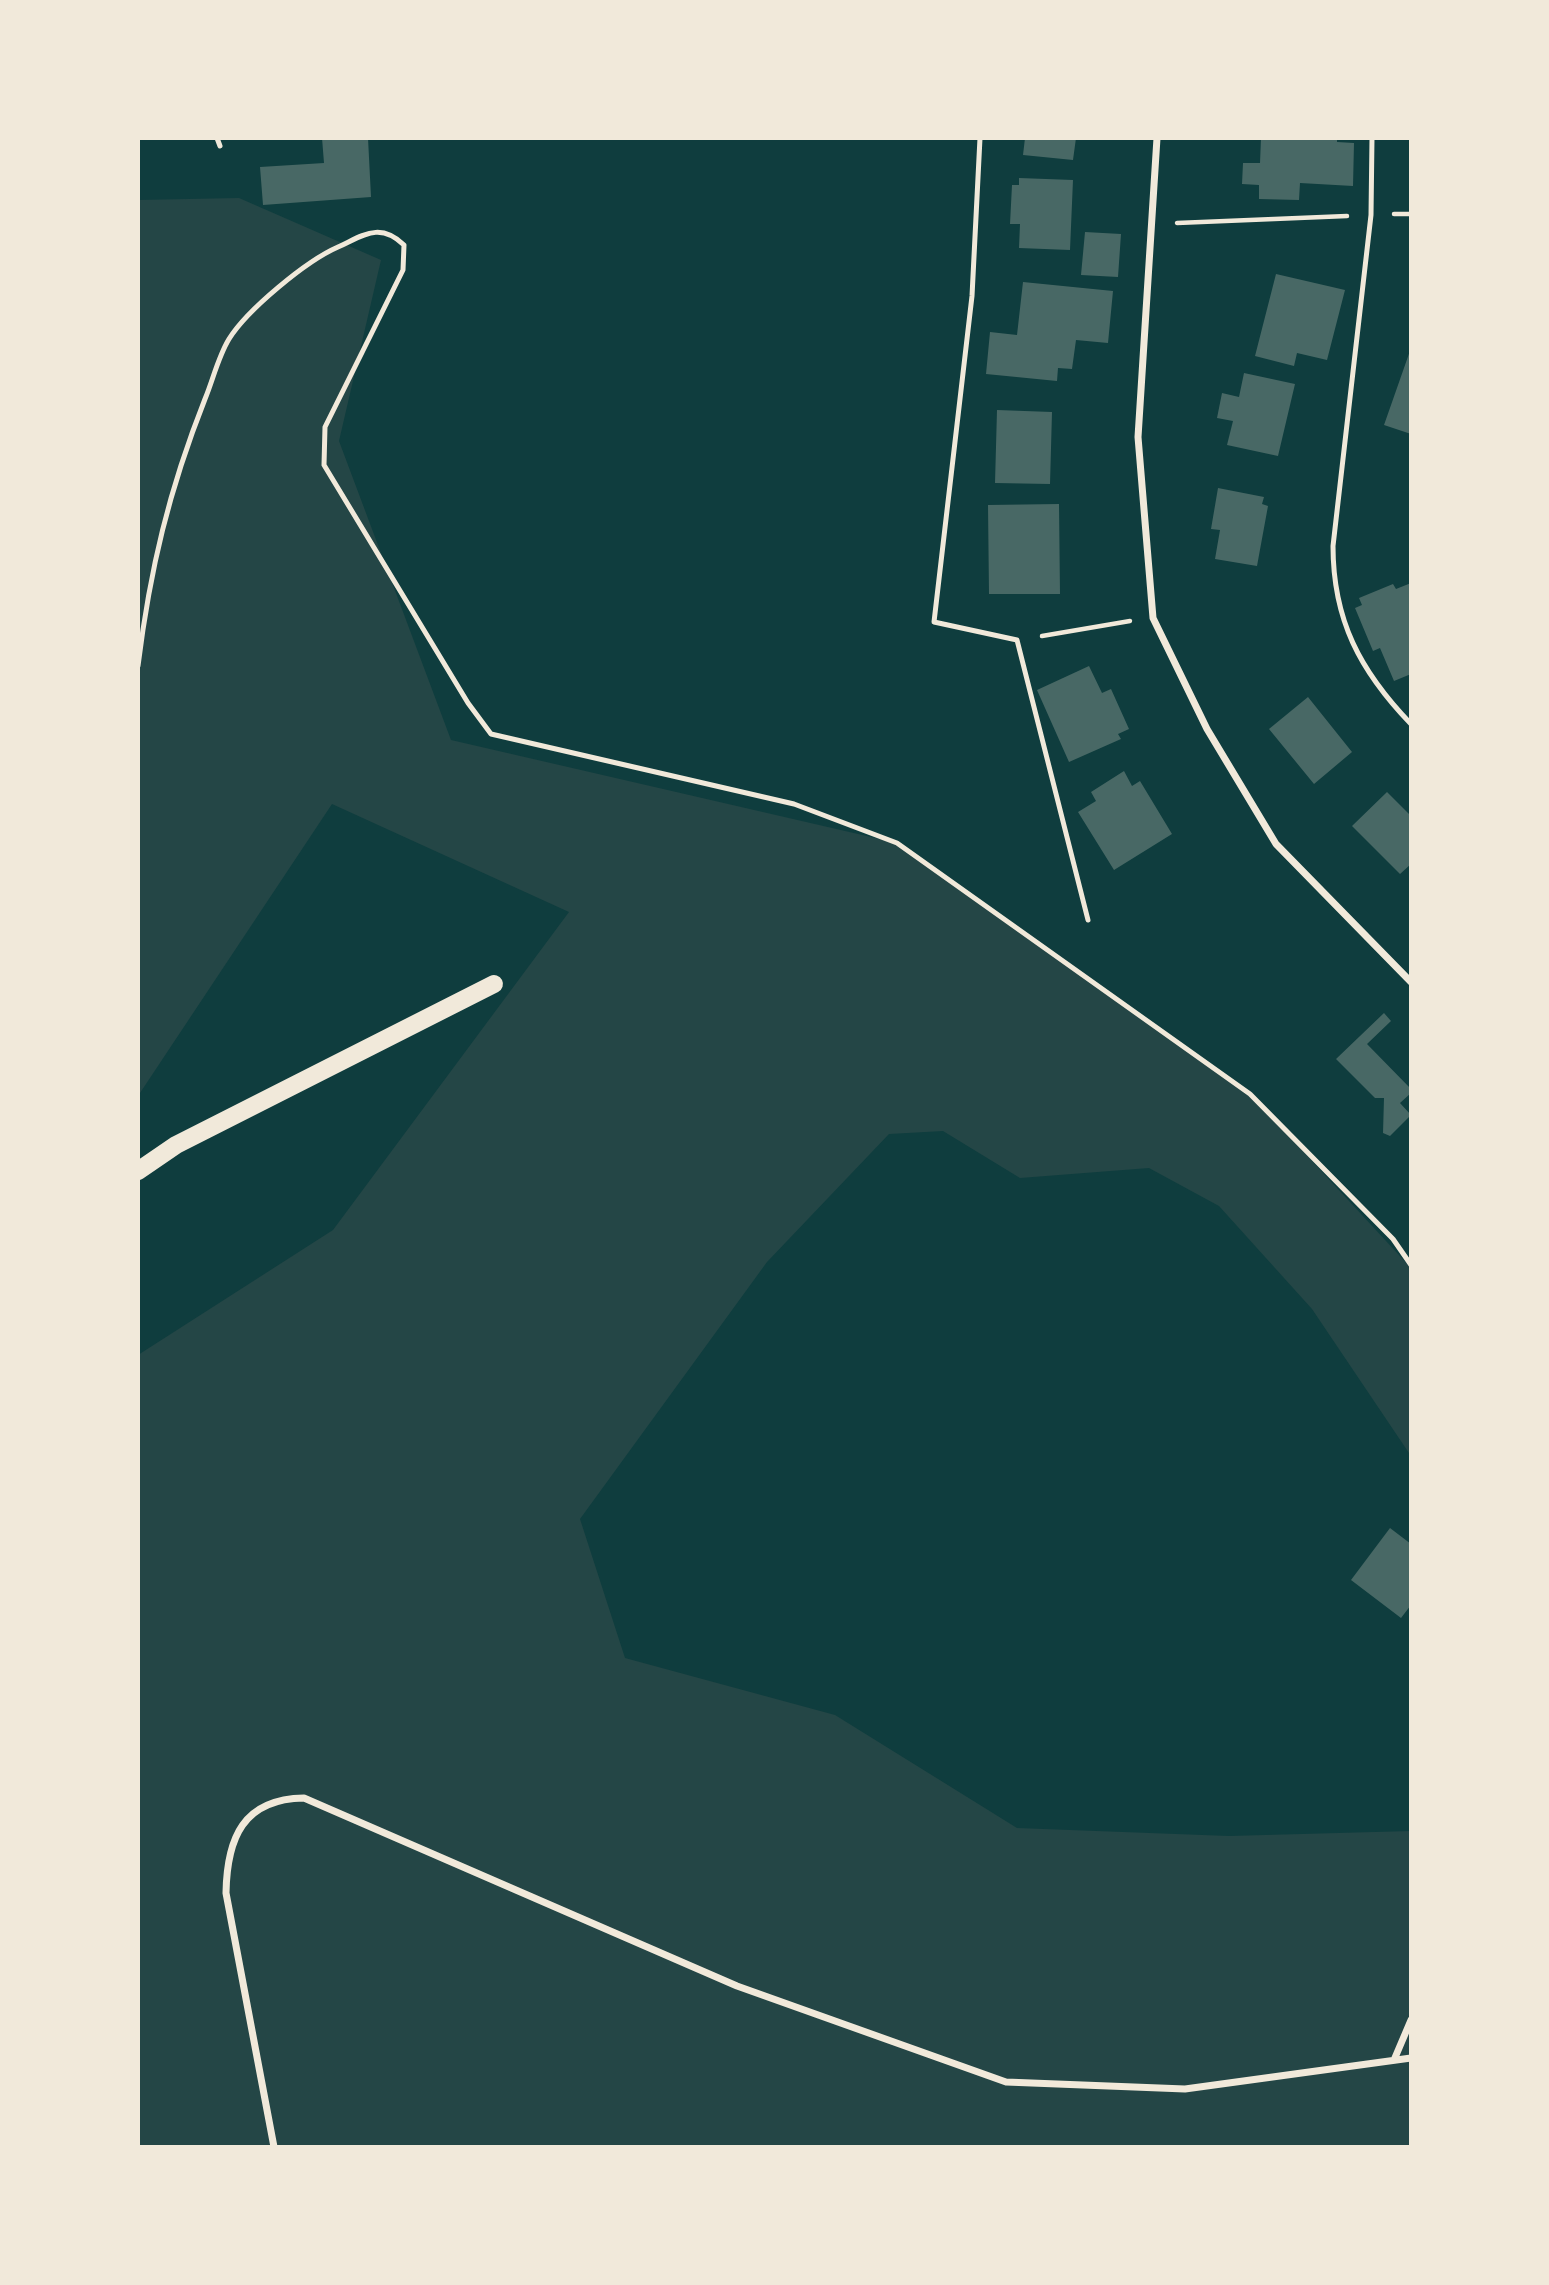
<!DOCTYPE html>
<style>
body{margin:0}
#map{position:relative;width:1549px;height:2285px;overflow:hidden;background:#0f3d3e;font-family:"IBM Plex Serif",serif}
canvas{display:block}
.frame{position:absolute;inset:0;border:140px solid #f1e9da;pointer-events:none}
</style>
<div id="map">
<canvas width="1549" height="2285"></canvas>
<div class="frame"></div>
</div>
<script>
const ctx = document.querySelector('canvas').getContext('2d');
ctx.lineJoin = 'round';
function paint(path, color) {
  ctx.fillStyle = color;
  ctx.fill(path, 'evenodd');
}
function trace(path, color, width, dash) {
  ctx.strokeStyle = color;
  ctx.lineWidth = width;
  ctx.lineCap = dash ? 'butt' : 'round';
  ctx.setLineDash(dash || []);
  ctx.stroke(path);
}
const green = new Path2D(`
 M239,198L381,260L339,441L451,740L897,843L1250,1094L1411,1268V1456L1312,1309L1219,1206L1149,1168L1020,1178L943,1131L889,1134L767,1262L580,1519L625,1658L835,1715L1017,1828L1229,1836L1411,1831V2147H138V1355L333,1230L569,912L332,804L138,1096V200Z`);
const building = new Path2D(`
 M322,138H368L371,197L263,205L260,167L324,163Z
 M1025,138H1076L1073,160L1023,155Z
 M1261,138H1337V142L1354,143L1353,186L1300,183L1299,200L1259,199V185L1242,184L1243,163H1260Z
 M1019,178L1073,180L1070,250L1019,248L1020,224H1010L1012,185H1019Z
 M1085,232L1121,234L1118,277L1081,275Z
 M1276,274L1345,290L1327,360L1297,353L1294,366L1255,356Z
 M1023,282L1113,291L1108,343L1076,340L1072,369L1058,368L1057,381L986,374L990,332L1017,335Z
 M1411,348V434L1384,425Z
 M1244,373L1295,384L1278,456L1227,445L1233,421L1217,418L1222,393L1239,397Z
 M997,410L1052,412L1050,484L995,483Z
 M1218,488L1264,497L1262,504L1268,506L1257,566L1215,559L1220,530L1211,529Z
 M1059,504L1060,594H989L988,505Z
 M1411,583V674L1394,681L1380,648L1373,651L1355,608L1362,605L1359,598L1393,584L1396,589Z
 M1089,666L1102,693L1111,689L1129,729L1118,734L1121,739L1069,762L1037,690Z
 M1308,697L1352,752L1314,784L1269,729Z
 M1124,771L1132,786L1140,781L1172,834L1114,870L1078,812L1096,801L1091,792Z
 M1387,792L1411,816V864L1400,874L1352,826Z
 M1384,1013L1391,1021L1367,1044L1411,1089V1093L1400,1103L1411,1115L1390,1136L1383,1133L1384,1098H1375L1336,1059Z
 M1390,1528L1411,1544V1605L1401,1618L1351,1580Z`);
const path = new Path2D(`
 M1394,214H1411
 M1177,223L1347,216
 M1042,636L1130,621`);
const service = new Path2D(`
 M217,138L220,146
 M980,138L972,296L934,622L1017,640L1088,920
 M1372,138L1371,215L1333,546C1333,620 1360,671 1411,724
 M138,666C150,569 169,490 205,399C213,380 218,357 229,339C247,310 306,261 338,247C364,235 380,222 404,245L403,270L325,427L324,465L468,703L491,734L794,804L897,843L1250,1094L1393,1239L1411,1265`);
const minor = new Path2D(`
 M1157,138L1138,437L1153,618L1207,729L1276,844L1411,982
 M1394,2060L1411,2020
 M274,2147L226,1893C227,1838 243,1799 304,1798L737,1986L1006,2082L1185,2089L1411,2058`);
const primary = new Path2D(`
 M138,1171L176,1145L494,984`);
paint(green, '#244646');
paint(building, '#486865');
trace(path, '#f1e9da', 4.5);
trace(service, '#f1e9da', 5);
trace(minor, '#f1e9da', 7);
trace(primary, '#f1e9da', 18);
</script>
